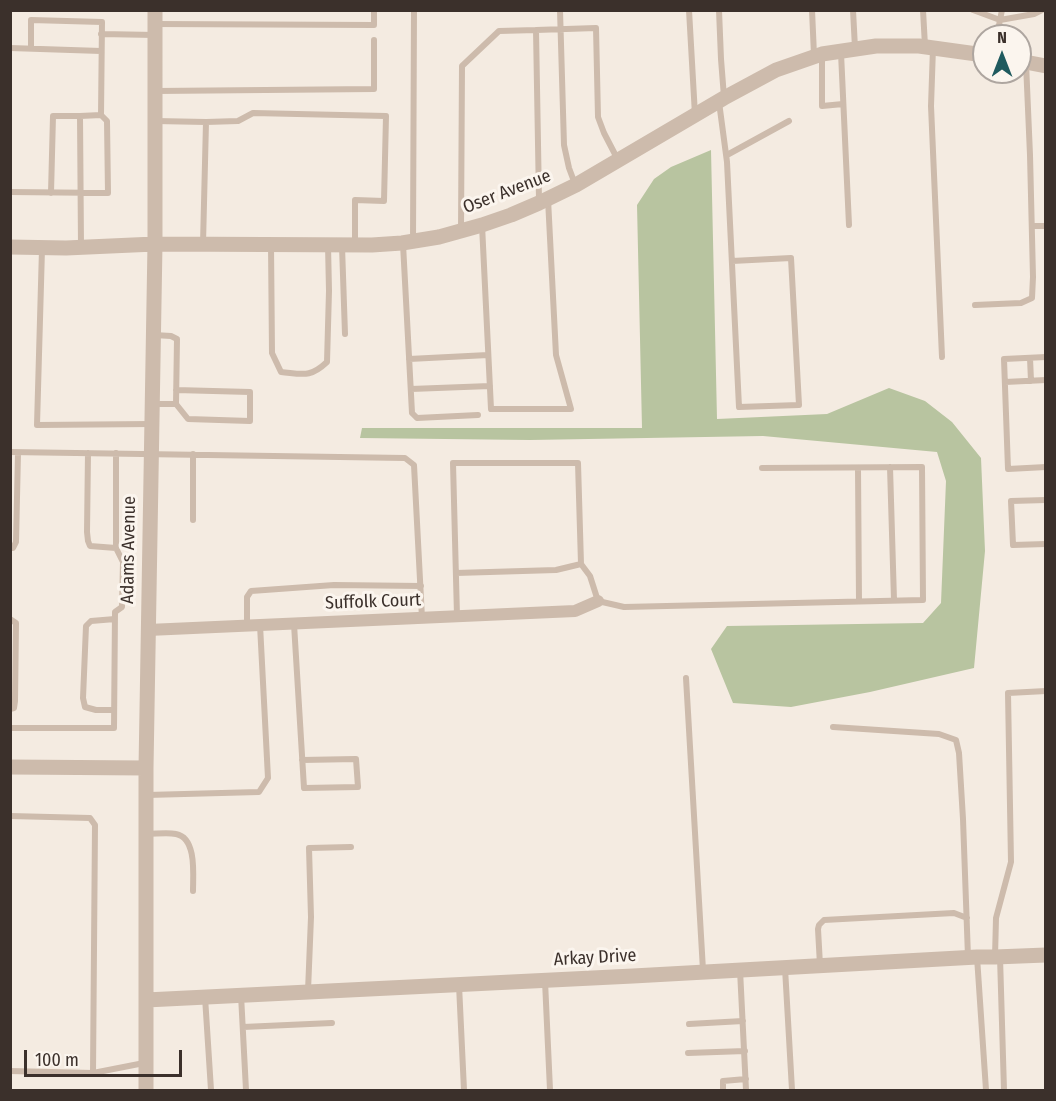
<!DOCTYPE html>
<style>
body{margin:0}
#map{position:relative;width:1056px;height:1101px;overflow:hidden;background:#f4ebe1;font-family:"Fira Sans Condensed",sans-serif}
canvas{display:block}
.frame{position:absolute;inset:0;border:12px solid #3b302b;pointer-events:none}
.north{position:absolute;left:972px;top:24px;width:60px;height:60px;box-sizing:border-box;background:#fbf5ee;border:2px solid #aea6a0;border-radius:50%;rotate:0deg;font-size:16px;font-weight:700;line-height:24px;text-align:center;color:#3b302b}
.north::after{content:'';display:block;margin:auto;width:21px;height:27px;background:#1f5a5e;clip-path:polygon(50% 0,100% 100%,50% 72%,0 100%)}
.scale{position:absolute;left:24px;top:1050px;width:158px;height:27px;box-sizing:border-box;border:3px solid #3b302b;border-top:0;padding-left:8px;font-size:18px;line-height:21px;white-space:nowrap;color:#3b302b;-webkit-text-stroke:4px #fbf5ee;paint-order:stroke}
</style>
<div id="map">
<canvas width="1056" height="1101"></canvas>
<div class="frame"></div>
<div class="north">N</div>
<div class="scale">100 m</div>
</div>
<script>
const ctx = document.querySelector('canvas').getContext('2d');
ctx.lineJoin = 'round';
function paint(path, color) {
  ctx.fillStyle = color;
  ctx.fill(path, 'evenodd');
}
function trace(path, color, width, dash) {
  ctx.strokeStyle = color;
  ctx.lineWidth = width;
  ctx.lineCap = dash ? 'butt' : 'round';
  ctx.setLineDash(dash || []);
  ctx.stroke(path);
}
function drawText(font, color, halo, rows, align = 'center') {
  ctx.font = font + ' "Fira Sans Condensed",sans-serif';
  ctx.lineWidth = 6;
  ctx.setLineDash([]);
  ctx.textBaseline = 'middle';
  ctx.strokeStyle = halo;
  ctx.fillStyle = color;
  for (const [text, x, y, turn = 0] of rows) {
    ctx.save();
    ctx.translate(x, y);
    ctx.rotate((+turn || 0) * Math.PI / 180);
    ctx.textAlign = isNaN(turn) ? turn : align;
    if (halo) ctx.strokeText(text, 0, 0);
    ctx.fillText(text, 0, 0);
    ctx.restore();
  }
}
const green = new Path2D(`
 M711,150L717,419L827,414L889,388L925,401L952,422L981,458L985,551L974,668L870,692L791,707L733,703L711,649L727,626L923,623L941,603L946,481L937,452L763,436L530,440L360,438L362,428H642L637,205L654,179L671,167Z`);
const service = new Path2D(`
 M560,10L564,145L569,168L575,184
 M689,10L695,115
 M719,10L721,59L724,97
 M812,10L814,55
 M853,10L855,48
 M923,10L925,46
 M973,10L1000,20L997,36
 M1002,10L1000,20L1034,14L1042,10
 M155,24L374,25V10
 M536,30L596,28L598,117L604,133L618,160
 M101,34L155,35
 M10,48L101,51
 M31,48V20L102,22L101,115
 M933,48L931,106L942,357
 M841,53L849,225
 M822,56V106L843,104
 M156,91L374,89V40
 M719,102L727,162L739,407L799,405L791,258L732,261
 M156,121L206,122L203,244
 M206,122L238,121L253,113L386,116L384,201L355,200V243
 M727,155L789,121
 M10,192L108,193L107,121L101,115L80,116L81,246
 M51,193L53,116H80
 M482,225L491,409H571L556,355L548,199
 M1032,226H1046
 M461,231L462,66L499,31L536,30L539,200
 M413,241L414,10
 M403,244L412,413L417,418L478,415
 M271,245L272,353L281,372C303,374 310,378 327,362L329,291L328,245
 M342,246L345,334
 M42,249L37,425L151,424
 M975,305L1021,303L1032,298L1033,277L1030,155L1026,63
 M1046,357L1004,359L1008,469L1046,467
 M1030,358L1031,381
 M409,359L488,355
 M1005,382L1046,380
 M411,389L490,386
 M152,404H176L177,339L171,336L154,335
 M176,404L188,419L250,421V392L176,390
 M10,452L405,458L414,465L422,618
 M88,453L87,532L88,541L90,546L116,548
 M193,454V520
 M890,467L894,600
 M858,468L859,601
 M1046,500L1011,501L1013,545L1046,544
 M10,548H13L16,542L18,453
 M456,573L556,570L581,564
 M457,616L453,463H578L581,564L590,576L598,601L624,607L923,600L922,467L762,468
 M10,619L16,623L15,701L14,708L10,709
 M294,624L304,788L358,787L356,759L302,760
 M247,625V597L251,591L334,585L421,586
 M686,678L703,970
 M114,710H96L85,707L83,698L86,626L91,621L115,619
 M833,727L939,734L956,740L959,753L963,819L968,957
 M10,728H114L115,612L122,607L123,562L116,548V453
 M147,795L259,792L268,778L260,625
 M10,816L90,818L95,825L93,1073
 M147,834C156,834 167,832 176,834C197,838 193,875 193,891
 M977,957L986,1090
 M995,957L996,918L1011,862L1008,693L1046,691
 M1000,957L1004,1090
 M820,965L818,929L819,925L824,920L954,913L967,918
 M785,968L792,1090
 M740,970L746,1090
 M545,981L550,1090
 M459,985L464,1090
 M308,991L311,917L309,848L351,847
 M241,995L246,1090
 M205,997L211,1090
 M689,1024L743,1021
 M243,1027L332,1023
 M688,1053L745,1051
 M10,1071L93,1073L144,1063
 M723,1090V1081L746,1079`);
const minor = new Path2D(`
 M148,630L575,611L598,601`);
const tertiary = new Path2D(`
 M1020,61L1046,66
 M10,247L66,248L155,244L372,245L402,243L439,237L482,225L511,215L539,203L576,185L724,98L776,70L822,54L876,46H919L984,55
 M10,767L146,768
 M146,1000L633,976L977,957H995L1046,955
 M146,1090V768L155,244V10`);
const streetNames = [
 ["Oser Avenue",507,192,-21],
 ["Adams Avenue",129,550,-89],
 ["Suffolk Court",373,602,-2],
 ["Arkay Drive",595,958,-3]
];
paint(green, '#b8c4a0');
trace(service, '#cdbbac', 6);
trace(minor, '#cdbbac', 12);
trace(tertiary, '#cdbbac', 15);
drawText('18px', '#3b302b', '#fbf5ee', streetNames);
</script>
